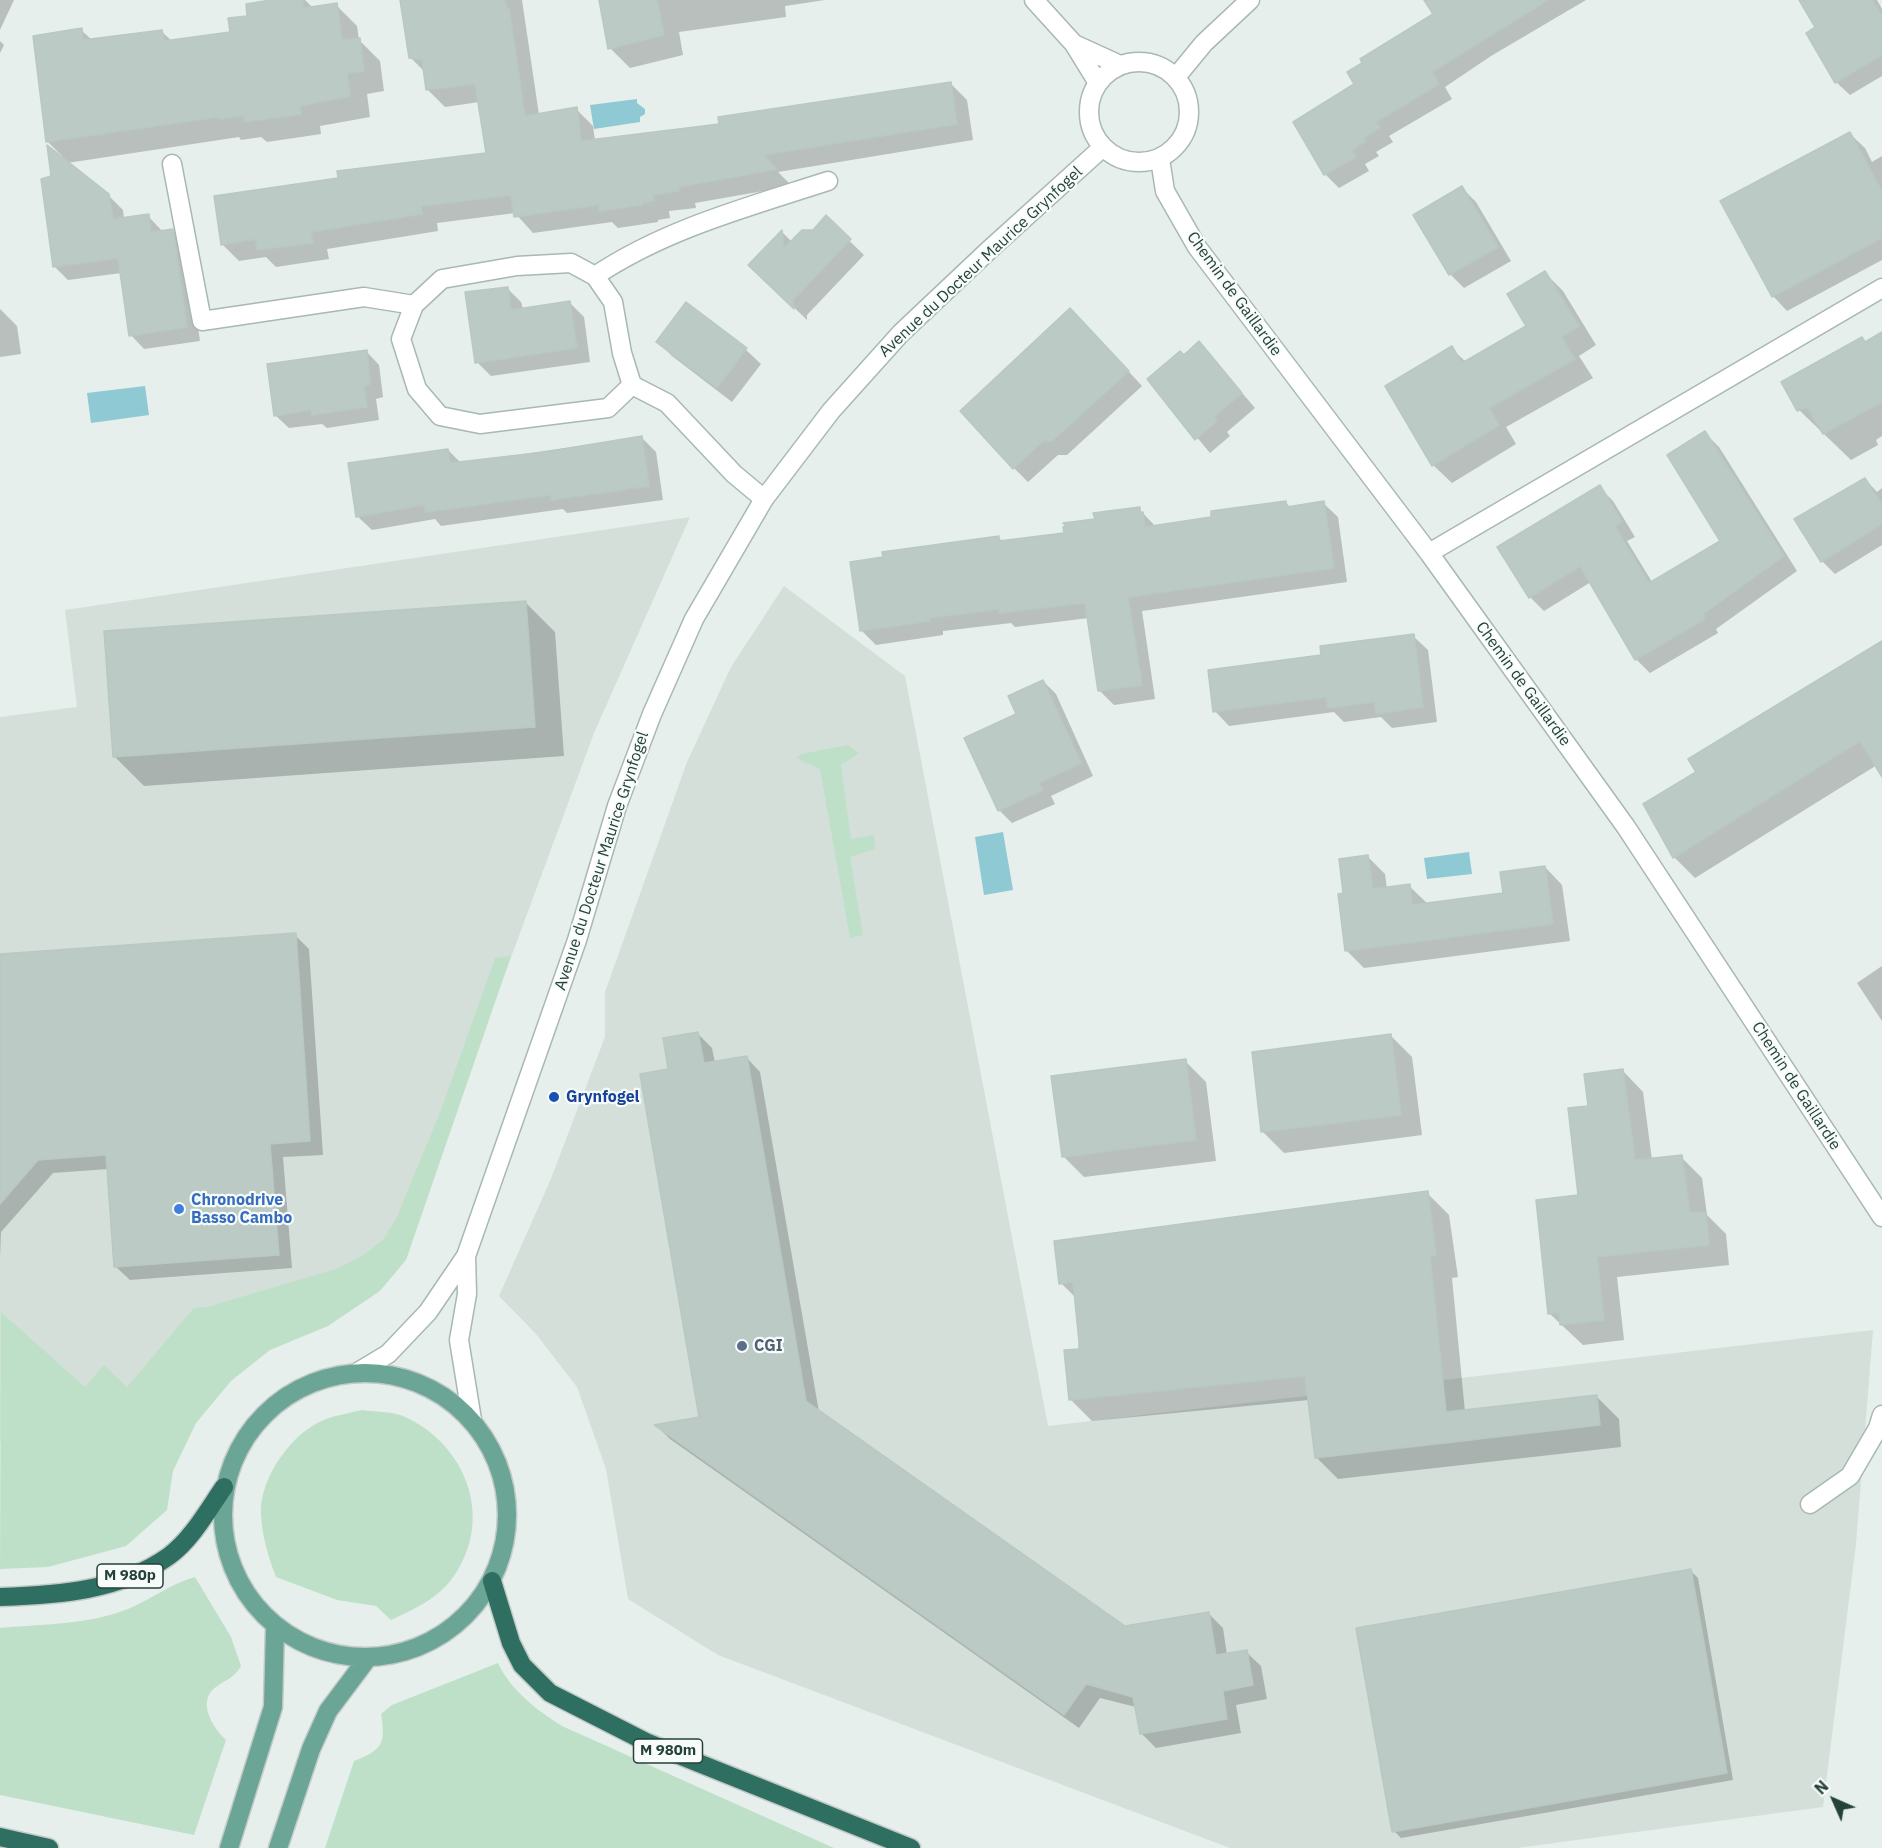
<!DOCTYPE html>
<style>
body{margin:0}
#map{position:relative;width:1882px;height:1848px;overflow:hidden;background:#e6efeb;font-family:"IBM Plex Sans",sans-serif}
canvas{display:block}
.north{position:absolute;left:1804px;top:1770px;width:60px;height:60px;-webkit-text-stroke:4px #f7fbf9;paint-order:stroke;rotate:315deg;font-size:16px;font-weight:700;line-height:24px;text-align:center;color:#24423a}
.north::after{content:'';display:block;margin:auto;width:21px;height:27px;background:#24423a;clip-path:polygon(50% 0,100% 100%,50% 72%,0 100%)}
</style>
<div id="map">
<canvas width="1882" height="1848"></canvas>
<div class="north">N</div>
</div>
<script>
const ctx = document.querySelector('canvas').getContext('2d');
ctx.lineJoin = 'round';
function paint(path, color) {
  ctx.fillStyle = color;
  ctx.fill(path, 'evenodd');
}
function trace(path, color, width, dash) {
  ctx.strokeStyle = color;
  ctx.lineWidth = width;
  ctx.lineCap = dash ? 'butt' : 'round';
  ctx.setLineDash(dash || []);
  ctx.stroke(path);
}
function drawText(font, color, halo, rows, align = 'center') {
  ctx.font = font + ' "IBM Plex Sans",sans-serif';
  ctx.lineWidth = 4.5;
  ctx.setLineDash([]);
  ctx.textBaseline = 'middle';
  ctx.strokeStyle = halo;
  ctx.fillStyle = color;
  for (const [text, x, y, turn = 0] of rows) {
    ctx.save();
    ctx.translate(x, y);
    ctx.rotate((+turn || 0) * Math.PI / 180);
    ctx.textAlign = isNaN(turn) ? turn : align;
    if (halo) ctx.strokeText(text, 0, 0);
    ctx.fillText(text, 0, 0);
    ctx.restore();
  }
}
const built = new Path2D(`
 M690,517L594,733L496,998L388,1263L233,1346L0,1442V717L77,707L65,610Z
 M784,586L905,676L1048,1426L1873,1330L1856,1544L1823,1807L1517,1848H1230L718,1655L628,1599L606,1469L577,1387L536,1334L499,1296L550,1181L605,1037V992L687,762L731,667Z`);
const green = new Path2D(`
 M848,745L859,753L841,765L851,839L874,835L875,849L850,857L863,935L850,938L820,769L796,758L801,754Z
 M511,956L406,1260L380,1291L328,1326L270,1350L231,1381L196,1423L173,1471L167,1510L126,1546L48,1567L0,1569L1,1312L85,1387L104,1365L127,1387L194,1308L207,1307L336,1269L362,1256L383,1240L396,1219L441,1110L495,958Z
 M362,1410C375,1412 391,1411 403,1416C465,1443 495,1517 454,1576C439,1598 415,1609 391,1620L376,1606L337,1600L276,1577C268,1556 262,1536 261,1514C259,1478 293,1431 326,1419C337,1415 350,1413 362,1410Z
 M195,1577L231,1637L241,1666C234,1678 227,1679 216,1687C196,1701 213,1728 226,1740L194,1835L0,1795V1628C42,1624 88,1625 128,1609C152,1599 170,1584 195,1577Z
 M498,1663C511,1691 537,1710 562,1726L834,1848H325L354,1761C382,1750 386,1744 381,1714L392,1705Z`);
const water = new Path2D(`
 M637,99V103L645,109V114L640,117V122L594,129L590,105Z
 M145,386L149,415L91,423L87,393Z
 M1003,832L1013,890L984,895L975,837Z
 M1469,852L1472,874L1427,879L1424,858Z`);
const shadow = new Path2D(`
 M0,0H14L0,30Z
 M281,0H305L313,8L336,5L357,26L359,40L380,61L384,91L367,94L370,117L320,126L321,134L267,142L261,137L241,140L239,137L67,163L108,195L123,210L124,219L148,216L163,232L172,230L186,244L200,341L144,349L131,335L121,273L68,280L54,266L53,177L62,156L48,142L33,37L81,30L92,40L162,32L172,41L232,33L249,17Z
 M401,0H522L539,115L576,109L593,126L595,141L721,125L950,83L967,100L973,140L778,172L792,186L695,203L696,208L669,211L670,218L658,220V222L618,228L612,222L533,233L515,213L437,223L438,231L327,249L329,259L276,267L266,257L239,261L222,244L340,179L487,154L479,102L445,107L428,90L425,72L410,57Z
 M601,0H825L785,6L786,17L679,32L683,55L630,68L610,48Z
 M1426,0H1586L1491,56L1445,87L1452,99L1389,136L1393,142L1376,152L1379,156L1365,164L1369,171L1339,188L1325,174L1356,85L1435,14Z
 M1801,0H1877L1882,9V76L1850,95L1836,82L1817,28Z
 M0,41L4,45L0,53Z
 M1850,134L1865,148L1872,162L1882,156V260L1787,311L1773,296Z
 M1462,188L1476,202L1511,261L1464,288L1450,274Z
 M826,218L864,255L807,315V320L765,279L782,232L792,242L813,231Z
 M1545,273L1563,291L1596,345L1579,356L1593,378L1506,427L1516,444L1452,483L1433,465L1451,348L1466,362L1528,327Z
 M507,288L521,302L523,309L570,303L584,317L590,362L491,376L477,362Z
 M686,304L746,350L761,364L732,402L672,356L658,342Z
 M0,309L17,326L21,354L0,357Z
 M1085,324L1142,386L1067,455H1058L1028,482L1014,468Z
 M1882,334V436L1876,440L1878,445L1851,460L1799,410L1862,338L1866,343Z
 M1199,343L1255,408L1227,432L1230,436L1210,453L1149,379Z
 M366,351L379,365L383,397L376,399L379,420L327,428L322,424L289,428L275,415Z
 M1705,433L1719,447L1797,571L1716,629L1718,633L1650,673L1636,659L1591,582L1544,611L1530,597L1599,487L1613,501L1635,537L1627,541L1652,582L1722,541Z
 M641,437L656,452L663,500L567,513L563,509L441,526L435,519L372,530L357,516L448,450L461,463Z
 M1865,479L1877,492L1882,488V545L1835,574L1822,561Z
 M1286,503L1291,508L1323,503L1338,517L1347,582L1142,611L1155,699L1114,705L1100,691L1089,618L1015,627L1011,623L943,631V635L876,645L862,631L998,537L1003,542L1065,534L1096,521L1139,509L1156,527L1213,519Z
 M525,602L555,632L564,756L144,786L115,757Z
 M1413,636L1428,650L1437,722L1392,728L1381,717L1344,722L1334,712L1229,726L1215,711L1322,656Z
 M1882,644V774L1877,765L1695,878L1674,857L1698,772Z
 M1043,681L1056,694L1093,776L1051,796L1055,804L1012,823L999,810L1018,715Z
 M1367,856L1385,874L1387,889L1409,886L1427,903L1504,895L1545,867L1562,885L1570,941L1364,968L1347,951Z
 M295,935L309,949L323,1155L283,1157L292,1268L130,1280L116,1267L108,1169L53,1173L1,1232L0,1258V956Z
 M1882,966V1021L1857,983Z
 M698,1034L712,1048L715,1063L746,1057L760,1072L819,1412L1124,1627L1208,1613L1223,1628L1227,1655L1246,1652L1261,1666L1267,1699L1236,1705L1241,1733L1156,1748L1141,1733L1136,1707L1100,1698L1079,1728L670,1439L657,1426L701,1419L670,1070Z
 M1391,1036L1412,1057L1422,1135L1284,1153L1263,1132Z
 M1185,1061L1206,1082L1216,1161L1084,1177L1063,1156Z
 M1623,1071L1643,1092L1652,1160L1681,1157L1702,1178L1707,1215L1726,1234L1729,1265L1617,1277L1624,1340L1583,1345L1549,1313L1580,1196L1589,1107Z
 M1427,1193L1449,1215L1458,1277L1452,1278L1465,1412L1597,1397L1619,1419L1621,1447L1338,1479L1316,1457L1309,1400L1092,1421L1070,1399L1081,1350L1076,1298L1061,1283Z
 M1691,1571L1698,1578L1733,1780L1401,1838L1394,1831Z`);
const building = new Path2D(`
 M271,0H303L304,8L337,3L342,40L360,38L364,71L347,73L350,96L300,106L301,114L245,122L244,116L219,119V117L46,142L33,36L82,28L83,40L162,30L164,41L230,32L228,18L247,16L246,4Z
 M400,0H505L507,9L509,8L525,116L577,107L581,141L719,124L718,117L951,82L957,124L763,155L777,169L679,187V191L653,195L654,201L642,203V205L599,211V205L514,217L511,195L421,206L422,214L311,232L313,243L257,250L256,239L221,245L214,196L338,178L337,171L486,153L475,84L426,90L422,60L409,58Z
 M599,0H657L664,35L608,49Z
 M1424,0H1548L1432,72L1439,84L1376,122L1380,128L1363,138L1366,141L1352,150L1356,157L1324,175L1293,122L1354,84L1347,72L1362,63L1360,59L1433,14Z
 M1799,0H1872L1882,16V55L1835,83L1806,33L1815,27Z
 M1850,132L1882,191V238L1772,297L1720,201Z
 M47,145L109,194L113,219L149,214L151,232L173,229L187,327L129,336L118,258L53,267L41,179L51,176Z
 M1462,186L1498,247L1449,275L1413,215Z
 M826,215L851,239L793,300L794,309L748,265L782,230L784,248L802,230H813Z
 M1545,271L1579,326L1561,337L1575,359L1489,408L1499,425L1432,466L1385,386L1452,346L1462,363L1526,326L1507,294Z
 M508,287L511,310L570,301L577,348L475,363L465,292Z
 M686,302L747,348L717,388L656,342Z
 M1070,308L1129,371L1052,441H1043L1013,469L960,411Z
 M1882,332V402L1823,434L1807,407L1797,411L1781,382L1862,337L1865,342Z
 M1199,341L1242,393L1214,417L1217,421L1195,440L1147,379L1180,351L1184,355Z
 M367,350L370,384L364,386L367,407L312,415L311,410L274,416L267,364Z
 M1705,431L1784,556L1703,614L1705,619L1635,660L1580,566L1529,598L1497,547L1600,485L1622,522L1615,527L1649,583L1720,541L1667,455Z
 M642,436L649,486L551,500V495L425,512L424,505L356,517L348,463L448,449L450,463L545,452Z
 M1865,478L1882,505V524L1821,562L1794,519Z
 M1286,501L1287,507L1324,501L1334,568L1128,597L1142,685L1098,691L1085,603L999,613V609L929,618L930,621L860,631L850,562L883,557L882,552L999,536V541L1064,533L1063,527L1066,526L1063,523L1095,519L1093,513L1140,507V513L1143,512L1145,527L1211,517V511Z
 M526,601L535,727L113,757L104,631Z
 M1414,634L1423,707L1376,714L1374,702L1328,708L1326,697L1213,712L1208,670L1321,655L1320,646Z
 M1882,641V777L1860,741L1673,858L1643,804L1696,772L1688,759Z
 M1043,680L1081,763L1039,783L1043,790L998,811L964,738L1016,714L1008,696Z
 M1368,855L1373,889L1410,884L1412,905L1503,893L1500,872L1545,866L1553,924L1345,951L1338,894L1343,893L1339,859Z
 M296,933L310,1141L270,1144L279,1255L114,1267L106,1155L38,1160L0,1204V954Z
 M698,1032L704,1063L747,1056L806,1401L1125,1626L1209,1612L1216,1655L1247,1650L1253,1685L1223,1691L1227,1719L1140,1734L1133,1697L1086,1684L1064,1715L654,1425L699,1417L640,1074L668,1069L663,1038Z
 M1391,1034L1401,1115L1261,1132L1252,1052Z
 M1186,1059L1196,1140L1062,1157L1051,1076Z
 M1623,1069L1635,1160L1682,1155L1690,1213L1706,1212L1709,1245L1597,1257L1604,1320L1560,1325L1559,1312L1548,1314L1536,1200L1578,1195L1568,1108L1588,1106L1584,1074Z
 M1428,1191L1436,1255L1430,1256L1446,1412L1597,1395L1600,1425L1315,1458L1305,1376L1069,1400L1064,1350L1079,1349V1342L1073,1282L1059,1284L1054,1241Z
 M1691,1569L1727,1773L1392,1832L1356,1628Z`);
const minor = new Path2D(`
 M1034,0L1074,44L1098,83
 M1074,44L1120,65
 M1089 112a50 50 0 1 1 100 0a50 50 0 1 1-100 0Z
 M1176,77L1204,43L1250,0
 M1160,159L1165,191L1197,247L1429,553L1626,827L1882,1217
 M172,164L202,321L364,297L414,305L442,279L517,266L571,263L595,276C665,229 748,207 828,181
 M595,276L613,302L622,353L632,385L667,403L734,474L764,499
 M414,305L401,339L417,389L440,416L480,424L608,408L632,385
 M1429,553L1882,288
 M466,1256L467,1294L459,1340L472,1420
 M358,1372L388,1354L428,1312L466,1256L577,940L617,806L652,714L694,619L764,499L831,411L901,333L989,250L1102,148
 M1810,1504L1850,1476L1878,1428L1882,1415`);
const major = new Path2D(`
 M223 1515a142 142 0 1 1 284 0a142 142 0 1 1-284 0Z
 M229,1848L273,1707L275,1628
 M278,1848L311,1749L328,1711L367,1659`);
const highway = new Path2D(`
 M492,1581L511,1643L522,1665L550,1693L646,1742L911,1848
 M0,1597C58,1595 120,1591 169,1556C192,1539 208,1510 224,1487
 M0,1837L49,1848`);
const markers = [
 [554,1097,6,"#1a4fb4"],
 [179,1209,6,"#3f7fe0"],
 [742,1346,6,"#5c6f8a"]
];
const shields = [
 [130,1576,66],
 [668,1751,69]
];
const shieldNames = [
 ["M 980p",130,1576],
 ["M 980m",668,1751]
];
const streetNames = [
 ["Avenue du Docteur Maurice Grynfogel",981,262,-43],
 ["Chemin de Gaillardie",1234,294,54],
 ["Chemin de Gaillardie",1523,684,54],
 ["Avenue du Docteur Maurice Grynfogel",602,861,-72],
 ["Chemin de Gaillardie",1796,1086,57]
];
const transitNames = [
 ["Grynfogel",566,1097]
];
const shopNames = [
 ["Chronodrive",191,1200],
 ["Basso Cambo",191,1218]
];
const serviceNames = [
 ["CGI",754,1346]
];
paint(built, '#d4dfda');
paint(green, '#bfe0c8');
paint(water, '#8ec9d4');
paint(shadow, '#0003');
paint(building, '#bbcac4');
trace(building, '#b8c9c2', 1.5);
trace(minor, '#a8b8b2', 21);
trace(major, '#c2cac8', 21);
trace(highway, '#c2cac8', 21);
trace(minor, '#fff', 18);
trace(major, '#6aa596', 18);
trace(highway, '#2f6f62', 18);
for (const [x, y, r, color] of markers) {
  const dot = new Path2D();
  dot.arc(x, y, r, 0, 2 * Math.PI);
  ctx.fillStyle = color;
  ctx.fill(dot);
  trace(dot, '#f7fbf9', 2);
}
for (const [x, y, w] of shields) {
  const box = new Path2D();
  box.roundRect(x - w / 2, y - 12, w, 24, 4.5);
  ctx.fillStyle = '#f7fbf9';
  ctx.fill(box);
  trace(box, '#24423a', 1.5);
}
drawText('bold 15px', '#24423a', null, shieldNames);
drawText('16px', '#24423a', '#f7fbf9', streetNames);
drawText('bold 16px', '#164399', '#f7fbf9', transitNames, 'left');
drawText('bold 16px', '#366cbe', '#f7fbf9', shopNames, 'left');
drawText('bold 16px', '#4e5e75', '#f7fbf9', serviceNames, 'left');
</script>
